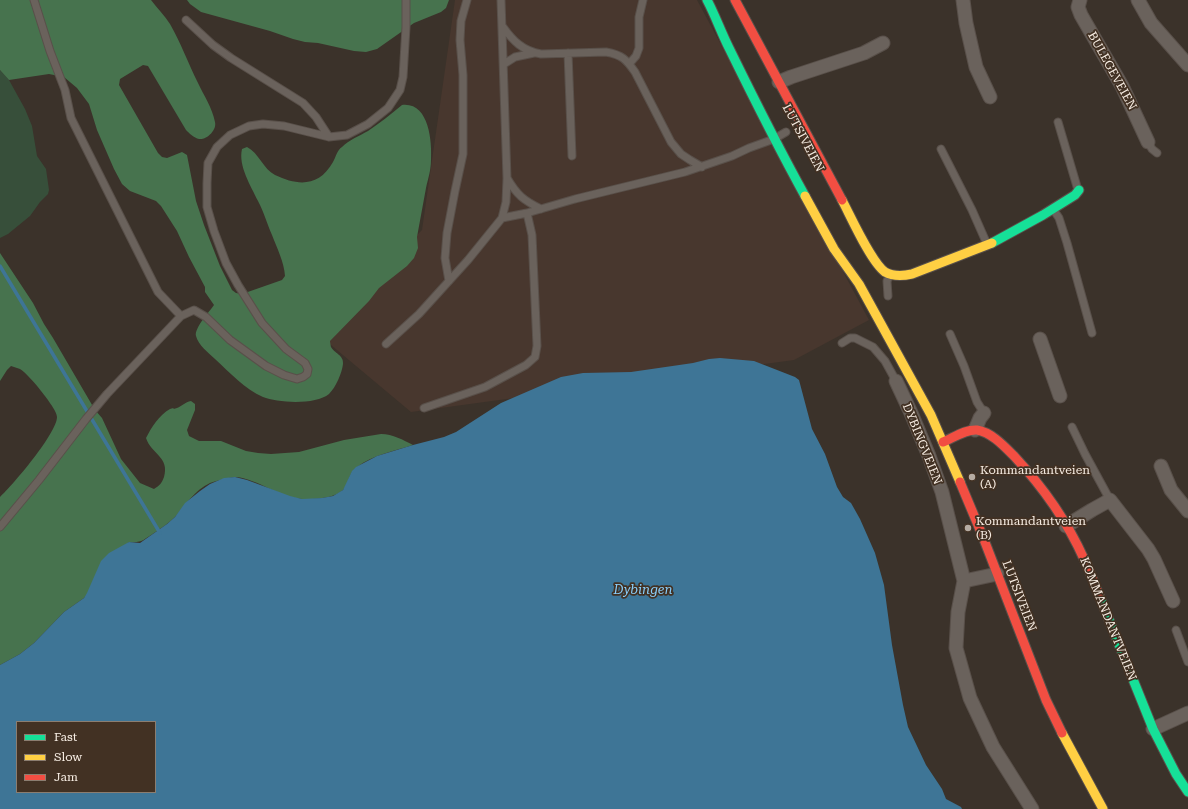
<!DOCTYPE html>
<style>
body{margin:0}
#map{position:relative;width:1188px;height:809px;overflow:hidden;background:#3b322a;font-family:"Roboto Serif",serif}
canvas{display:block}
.legend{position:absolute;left:16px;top:721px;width:140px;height:72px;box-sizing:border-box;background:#423123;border:1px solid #8b7d70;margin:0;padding:5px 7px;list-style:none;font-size:12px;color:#f8eee4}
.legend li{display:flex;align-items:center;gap:8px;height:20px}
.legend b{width:20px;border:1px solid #8b7d70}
</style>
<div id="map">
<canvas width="1188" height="809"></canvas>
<ul class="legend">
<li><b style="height:5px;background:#16e098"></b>Fast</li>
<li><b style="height:5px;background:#ffcf43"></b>Slow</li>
<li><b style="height:5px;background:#f24e42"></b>Jam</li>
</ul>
</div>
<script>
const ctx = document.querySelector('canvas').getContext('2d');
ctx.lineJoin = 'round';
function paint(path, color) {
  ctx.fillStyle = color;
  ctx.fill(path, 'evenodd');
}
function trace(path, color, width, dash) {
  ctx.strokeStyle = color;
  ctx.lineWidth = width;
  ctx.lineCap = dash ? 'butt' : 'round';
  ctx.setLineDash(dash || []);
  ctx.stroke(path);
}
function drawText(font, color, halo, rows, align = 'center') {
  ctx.font = font + ' "Roboto Serif",serif';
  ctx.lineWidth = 3.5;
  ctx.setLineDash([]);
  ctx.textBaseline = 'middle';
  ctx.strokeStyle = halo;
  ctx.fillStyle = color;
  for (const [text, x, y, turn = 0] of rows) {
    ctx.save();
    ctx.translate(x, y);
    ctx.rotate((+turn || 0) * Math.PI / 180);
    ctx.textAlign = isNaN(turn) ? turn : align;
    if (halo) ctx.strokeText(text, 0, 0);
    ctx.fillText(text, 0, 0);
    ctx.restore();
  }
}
const commercial = new Path2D(`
 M455,0H697L869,320L794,360L411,412L319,335L422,230Z`);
const green = new Path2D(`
 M0,70L9,80L25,109L32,126L37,156L46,169L49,190L48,194L40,202L30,216L8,234L0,238Z`);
const forest = new Path2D(`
 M0,0H151C157,8 165,16 170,24C181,43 188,63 198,83C204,96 212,107 215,122C217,130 207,140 199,139C194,138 189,133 186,130L148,66L143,65L120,79L119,85L158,153L162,157L167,158L182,152L187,155L196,201L204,225L220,266L232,290L236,293L242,294L282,280L285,276C284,262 277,248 272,235C267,224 264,212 258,201C251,186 238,166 242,149L247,147C259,153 263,169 275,175C298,186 319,187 333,162C336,157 337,150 342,147C349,140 359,136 368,131C380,123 391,114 402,105C429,102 432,141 431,160C431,170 428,179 426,188C423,204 420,221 417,237L418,248L414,258L407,266L379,288L369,301L330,341C330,342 331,347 331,347C334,353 344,355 343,364C342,373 336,387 329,394C316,405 278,403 263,397C245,389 230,373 215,359C209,353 198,345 196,336C194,328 210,311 214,305L205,292V287L189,257L177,231L161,206L156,201L130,191L122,184L114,169L97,130L89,104L77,88L64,77L49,74L9,80L0,70Z
 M187,0H449L446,8L441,12L414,23L377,49L366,52L354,51L318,43L305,42L293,39L270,31L201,12L190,4Z
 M0,253L33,303L44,324L53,338L95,410L102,418L121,459L140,483L154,489C159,486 162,483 164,477C170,457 151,454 146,438C151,428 159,415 170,409C175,407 172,410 177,408C182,406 185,402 191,401L195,404V410L187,430L189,436L199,441H221L246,451L258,453L271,454L299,452L344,440L381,434C393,434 403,440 413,445C394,451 373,455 357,467C349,472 349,483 343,490C335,498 313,500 302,499C280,498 258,479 236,477C231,477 215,481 210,483C195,490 185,505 175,517C169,523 161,528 154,533C143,540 142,543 129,542L84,598L64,612L34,643L20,654L0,665V497C13,485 57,433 57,417C57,411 45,396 41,391C37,385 25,372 20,369C17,368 14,367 11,366L7,370L0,381Z`);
const water = new Path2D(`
 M720,358L754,361L795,377L799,380L812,429L825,454L837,487L843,497L851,503L860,519L875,553L884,585L892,645L903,705L908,727L926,765L942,789L946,799L961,807L962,809H0V665L20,654L34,643L64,612L84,598L87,593L101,561L109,553L129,542L140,543L167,524L175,517L185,503L200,491L210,484L224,478L235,477L247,480L290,496L302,499L322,498L333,496L343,490L352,471L356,467L377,456L413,445L444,437L456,432L501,403L561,377L583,373L631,372L693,363L709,359ZM17,722H155V792H17Z`);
const stream = new Path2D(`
 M0,266L160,533`);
const lane = new Path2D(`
 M34,0L50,51L65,90L71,118L158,292L181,316
 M501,0L507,178C517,195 523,200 541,209
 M186,20L213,45L231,58L303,103L316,117L329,137
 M503,27C513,41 523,51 541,54L606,52C622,55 626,59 635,72L671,142L681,154L690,160L702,167
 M568,53L572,156
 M504,64L515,57L534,53
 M629,64L636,56L639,48V17L643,0
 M1058,122L1078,190
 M1148,142L1152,149L1157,153
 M941,149L972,210L987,244
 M1053,209L1059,218L1067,243L1092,333
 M502,218L506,202L507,179
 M449,281L445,258L447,233L455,191L463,154V75L460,40L461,21L467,0
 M888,296L887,281L890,275
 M950,334L964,366L977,402L984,413
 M842,343L850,338H855L873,347L885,361L896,381
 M386,344L419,314L468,260L502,218L527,213L575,199L685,172L732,156L749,148L774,139L786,132
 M424,408L485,387L526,365L535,357L537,346L532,235L527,213
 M1072,427L1085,454L1110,500
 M0,527L39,480L86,419L107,394L181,316L194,310L206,317L230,340L266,366L284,375L297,379L303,377L307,374L308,369L305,363L286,349L262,323L238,285L226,263L214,231L207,207V183L208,163L217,147L230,135L249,126L263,124L284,126L329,137L347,135L368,124L388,108L400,90L403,77L406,27V0
 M1176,630L1188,662`);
const street = new Path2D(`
 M963,0L966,23L976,67L990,97
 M1080,0L1078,7L1081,15L1122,86L1148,142
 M1138,0L1151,23L1188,65
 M779,82L791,77L864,53L883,43
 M1040,339L1060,396
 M896,381L911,413L929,456L942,492L964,581L958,612L956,648L970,698L993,747L1032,809
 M975,430L980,418L984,413
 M1161,466L1171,490L1188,511
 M1066,526L1092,510L1110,500L1148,549L1154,559L1173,601
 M964,581L997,574
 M1153,729L1188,713`);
const fast = new Path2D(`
 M707,0C715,15 721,32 729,48C753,97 778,147 805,196
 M992,243L1043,215L1075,195L1079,190
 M1099,595L1153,729L1176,774L1188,792`);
const slow = new Path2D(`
 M805,196L834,249L859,284L931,415L960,482
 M842,200C851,217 871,262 885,272C894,277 903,276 912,274L992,243
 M1062,733L1103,809`);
const jam = new Path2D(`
 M735,0L842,200
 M943,442C953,438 966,429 977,430C991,432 1004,446 1014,456C1042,486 1067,521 1084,559C1090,571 1094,583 1099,595
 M960,482L983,537L1046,700L1062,733`);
const markers = [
 [972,477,4,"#b6aca3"],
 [968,528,4,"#b6aca3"]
];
const streetNames = [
 ["BULEGEVEIEN",1112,71,61],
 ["LUTSIVEIEN",803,138,62],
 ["DYBINGVEIEN",922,444,68],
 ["LUTSIVEIEN",1019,596,69],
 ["KOMMANDANTVEIEN",1108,619,68]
];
const poiNames = [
 ["Kommandantveien",980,470],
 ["(A)",980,484],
 ["Kommandantveien",976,521],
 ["(B)",976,535]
];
const waterNames = [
 ["Dybingen",643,590]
];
paint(commercial, '#48372e');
paint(green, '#374f3a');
paint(forest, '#47734e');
paint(water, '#3e7596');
trace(stream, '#3e7596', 3.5);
trace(lane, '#59504a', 9);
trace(street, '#59504a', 15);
trace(fast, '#59504a', 11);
trace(slow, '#59504a', 11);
trace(jam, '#59504a', 11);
trace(lane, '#6a625c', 7);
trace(street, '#6a625c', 13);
trace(fast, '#16e098', 9);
trace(slow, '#ffcf43', 9);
trace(jam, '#f24e42', 9);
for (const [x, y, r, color] of markers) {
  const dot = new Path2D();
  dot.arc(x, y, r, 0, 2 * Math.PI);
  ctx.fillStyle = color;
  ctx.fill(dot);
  trace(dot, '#423123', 1.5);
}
drawText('12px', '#f8eee4', '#423123', streetNames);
drawText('12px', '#f8eee4', '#423123', poiNames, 'left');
drawText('italic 13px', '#8acffb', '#423123', waterNames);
</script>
